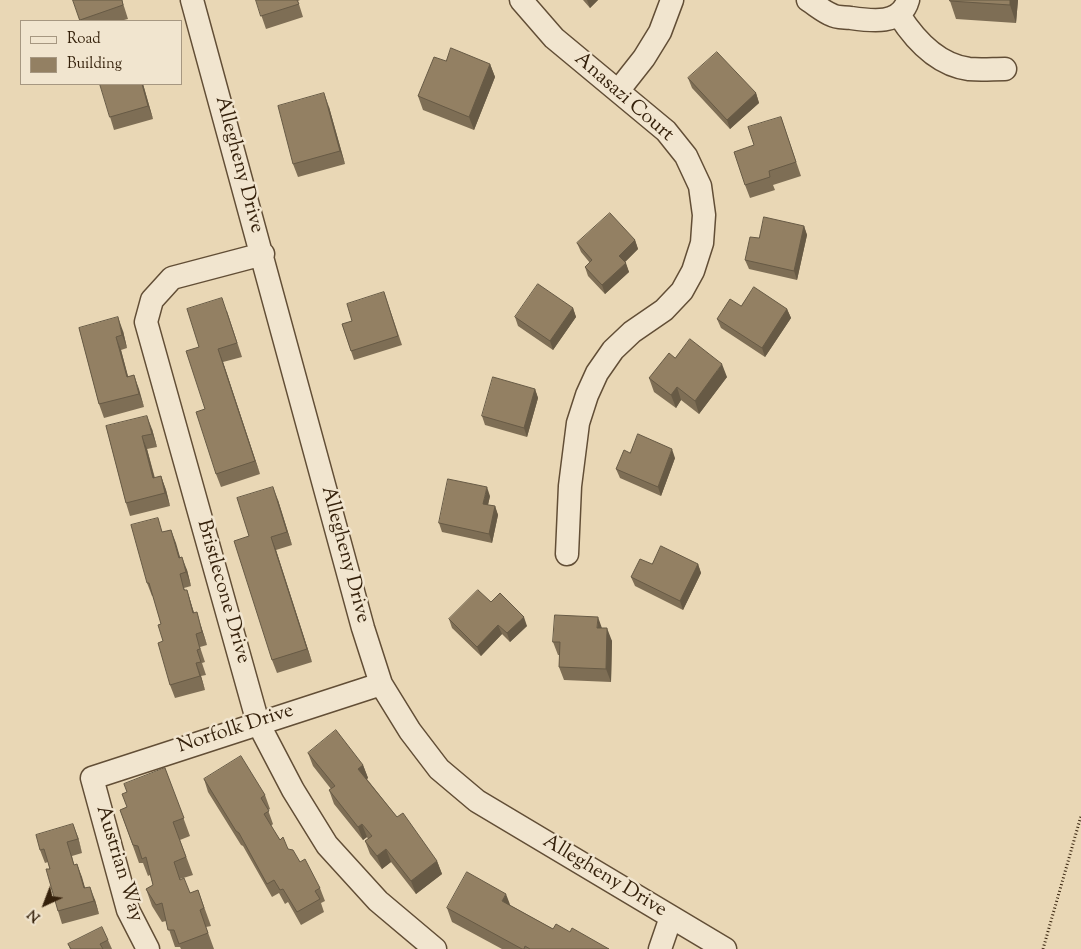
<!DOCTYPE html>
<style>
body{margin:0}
#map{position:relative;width:1081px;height:949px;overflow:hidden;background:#e9d7b5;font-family:"Sorts Mill Goudy",serif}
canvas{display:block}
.legend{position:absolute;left:20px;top:20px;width:162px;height:65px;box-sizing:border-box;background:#f1e5cf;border:1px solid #a69781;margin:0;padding:6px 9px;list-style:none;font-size:15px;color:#35210b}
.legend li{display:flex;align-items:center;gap:10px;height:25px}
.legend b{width:25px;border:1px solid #a69781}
.north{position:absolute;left:20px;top:879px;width:50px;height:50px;-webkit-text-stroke:4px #f1e5cf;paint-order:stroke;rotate:223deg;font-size:14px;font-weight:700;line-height:20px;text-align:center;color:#35210b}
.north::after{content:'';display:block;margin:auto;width:18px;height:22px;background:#35210b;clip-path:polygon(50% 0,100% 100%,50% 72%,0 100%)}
</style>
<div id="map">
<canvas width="1081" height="949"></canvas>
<ul class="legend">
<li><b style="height:6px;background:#f1e5cf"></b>Road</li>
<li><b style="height:14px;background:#938063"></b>Building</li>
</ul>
<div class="north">N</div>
</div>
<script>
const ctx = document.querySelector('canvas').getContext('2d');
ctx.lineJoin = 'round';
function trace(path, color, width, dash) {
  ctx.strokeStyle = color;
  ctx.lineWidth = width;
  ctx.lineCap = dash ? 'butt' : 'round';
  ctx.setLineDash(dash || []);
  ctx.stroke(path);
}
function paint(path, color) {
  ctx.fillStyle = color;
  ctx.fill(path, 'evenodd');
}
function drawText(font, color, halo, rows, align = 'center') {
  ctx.font = font + ' "Sorts Mill Goudy",serif';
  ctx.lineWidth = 5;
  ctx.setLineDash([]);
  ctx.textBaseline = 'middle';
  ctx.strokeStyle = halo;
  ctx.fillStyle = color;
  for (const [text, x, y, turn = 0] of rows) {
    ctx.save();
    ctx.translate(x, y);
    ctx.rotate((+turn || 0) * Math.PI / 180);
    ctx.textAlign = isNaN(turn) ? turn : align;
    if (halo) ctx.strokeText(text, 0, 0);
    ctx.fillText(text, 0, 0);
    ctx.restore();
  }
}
const path = new Path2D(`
 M1043,949L1081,816`);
const minor = new Path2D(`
 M192,0L363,628L381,684L410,731L439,769L477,801L725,949
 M521,0L554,38L666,131L686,156L700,186L704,215L702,243L693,271L682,291L664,310L632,332L613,350L597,373L587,395L578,423L570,486L567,554
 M808,0C816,5 824,12 832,15C837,18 845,17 851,18C872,21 901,25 908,0
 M899,15C915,40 938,65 969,69C981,70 993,69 1005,69
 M618,91L644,58L660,32L672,0
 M263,254L172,278L152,300L146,322L258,723L293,790L327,845L378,901L435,949
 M148,949L128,910L92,778L381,684
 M660,949L671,917`);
const wall = new Path2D(`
 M73,0H122L128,19L120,21H80Z
 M256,0H300L298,1L303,17L266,29Z
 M583,0H598L590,8Z
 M1018,0L1016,23L956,19L950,1Z
 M446,61L490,64L495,77L474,130L423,110L418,96Z
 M688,78L756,93L759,103L730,129L692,88Z
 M100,84H143L153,119L114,130Z
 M329,107L345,164L298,177L293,164Z
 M781,117L801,176L773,185L775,190L750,198L745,185L754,145Z
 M804,226L807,235L797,280L749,269L745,260L759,238Z
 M635,240L638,249L625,262L629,272L605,294L588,276L585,267L590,263L581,252L577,243Z
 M384,292L402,345L354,360L342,324L352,321Z
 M741,306L787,309L791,318L765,357L721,328L717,319Z
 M573,308L576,317L553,350L518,326L515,317Z
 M227,311L242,357L223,362L260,474L221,487L216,474L199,347Z
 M79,328L123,331L127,348L121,350L128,377L134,375L144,407L104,418L99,404Z
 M675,358L727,377L699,414L681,400L676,408L654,392L649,378Z
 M535,389L538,398L527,437L485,425L482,416Z
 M106,426L152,429L157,447L147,449L155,478L161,476L166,490L170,506L130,516L126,503Z
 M630,453L675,458L661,496L620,478L616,469Z
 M490,496L488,505L495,506L498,515L492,543L442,532L439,523Z
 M278,500L292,545L276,550L312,662L277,673L272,660L249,536Z
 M171,530L180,558L187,570L191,586L184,588L185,590H187L194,613L201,626L207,645L200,647L205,662L202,663L206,675L201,676L205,690L175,698L170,685L163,641L161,624L153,596H152L147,583L163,532Z
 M652,564H698L701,573L683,610L635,586L631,577Z
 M491,602L527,626L510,642L502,634L481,656L452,628L449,619Z
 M602,628L612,641L611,682L564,680L559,667L560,655H558L553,642Z
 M308,753L363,765L368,778L367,779L397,817L437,861L442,874L416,894L391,862L382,869L370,854L365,841L368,839L367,837L363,840L334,804L329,790L331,789L313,766Z
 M165,768L190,836L180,840L193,875L180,879L190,893L198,890L211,926L206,927L214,949H181L180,947H175L166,921L162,922L152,906L146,889L153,885L150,875L148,876L143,863H139L120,810L127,807V792Z
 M204,779L265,795L270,809L268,810L273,824L271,826L280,840L300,862L320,888L325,901L321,903L324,912L301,925L288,902L285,904L279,893L272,897L243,846L241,845L208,792Z
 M78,837L82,853L72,856L74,865L77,864L85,888L95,900L99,914L62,924L58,911L48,862L45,863L40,850Z
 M510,905L553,929L570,932L609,949H502L452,922L447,908Z
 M108,940L112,949H70L68,944Z`);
const shadedWall = new Path2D(`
 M587,0H598L590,8Z
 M1010,0H1018L1016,23L1010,5Z
 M490,64L495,77L474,130L469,117Z
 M142,84H143L153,119L148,106Z
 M324,93L329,107L345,164L340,151Z
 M756,93L759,103L730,129L727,120Z
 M804,226L807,235L797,280L794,271Z
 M635,240L638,249L622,265L619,256Z
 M626,263L629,272L605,294L602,285Z
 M573,308L576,317L553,350L550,341Z
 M787,309L791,318L765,357L762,348Z
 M118,317L123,331L127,348L122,335Z
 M116,337L121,350L132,391L127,377Z
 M218,349L223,362L260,474L255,461Z
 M722,364L727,377L699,414L695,401Z
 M134,375L139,389L144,407L139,394Z
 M677,387L681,400L676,408L671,395Z
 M535,389L538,398L527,437L524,428Z
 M147,416L152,429L157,447L152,434Z
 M142,436L147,449L158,492L153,478Z
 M672,449L675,458L661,496L658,487Z
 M161,476L166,490L170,506L165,493Z
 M273,487L278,500L292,545L287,532Z
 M487,487L490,496L486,513L483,504Z
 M495,506L498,515L492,543L489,534Z
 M171,530L176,543L184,571L179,558Z
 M271,537L276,550L312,662L307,649Z
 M182,557L187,570L191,586L186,572Z
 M698,564L701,573L683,610L680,601Z
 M187,590L191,603L198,626L193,613Z
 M197,612L201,626L207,645L202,632Z
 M524,617L527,626L510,642L507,633Z
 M598,617L603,631L597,628Z
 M498,625L502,634L481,656L477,647Z
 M607,628L612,641L611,682L606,669Z
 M196,663L201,676L205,690L200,676Z
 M363,765L368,778L363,782L358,769Z
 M73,824L78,837L82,853L78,839Z
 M362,824L367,837L363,840L358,827Z
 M386,849L391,862L382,869L377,856Z
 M437,861L442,874L416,894L411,881Z
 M77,864L82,877L89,902L84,888Z
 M90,887L95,900L99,914L94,901Z
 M506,894L511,907L502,901Z`);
const building = new Path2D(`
 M73,0H122L123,5L80,20Z
 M256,0H297L299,4L261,16Z
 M950,0H1010V5L950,1Z
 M451,48L490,64L469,117L418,96L434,57L446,61Z
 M717,52L756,93L727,120L688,78Z
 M100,84H142L148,106L110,117Z
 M324,93L340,151L293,164L278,106Z
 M781,117L796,162L769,171L770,177L745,185L734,152L754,145L748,127Z
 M610,213L635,240L619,256L626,263L602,285L585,267L592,260L577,243Z
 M764,217L804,226L794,271L745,260L750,237L759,238Z
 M538,284L573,308L550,341L515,317Z
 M754,287L787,309L762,348L717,319L730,299L741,306Z
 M384,292L398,336L351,351L342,324L352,321L347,304Z
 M222,298L237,343L218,349L255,461L216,474L196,412L205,409L186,351L199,347L187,309Z
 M118,317L122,335L116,337L127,377L134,375L139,394L99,404L79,328Z
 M690,339L722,364L695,401L677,387L671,395L649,378L669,353L675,358Z
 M493,377L535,389L524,428L482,416Z
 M147,416L152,434L142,436L153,478L161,476L165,493L126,503L106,426Z
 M638,434L672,449L658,487L616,469L624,450L630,453Z
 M448,479L487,487L483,504L495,506L489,534L439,523Z
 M273,487L287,532L271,537L307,649L272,660L234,541L249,536L237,498Z
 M158,518L162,532L171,530L179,558L182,557L186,572L180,574L184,590H187L193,613L197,612L202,632L196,634L200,649L197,650L201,662L196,663L200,676L170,685L158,643L163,641L158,625L161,624L149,583H147L131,525Z
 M661,546L698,564L680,601L631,577L640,559L652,564Z
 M478,590L491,602L500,593L524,617L507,633L498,625L477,647L449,619Z
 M555,615L598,617L597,628H607L606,669L559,667L560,642H553Z
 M336,730L363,765L358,769L397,817L403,813L437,861L411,881L386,849L377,856L365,841L372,836L362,824L358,827L329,790L335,786L308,753Z
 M241,756L265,795L261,798L269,811L264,814L280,840L283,837L288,849L293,850L300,862L305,859L320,888L315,891L320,899L297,912L283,889L280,890L274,880L267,884L239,833L236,831L204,779Z
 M165,768L184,818L173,822L186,857L174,862L180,880L184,878L190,893L198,890L204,908L200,910L208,933L179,944L174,930H168L162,903L156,905L146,889L153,885L146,857L142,859L138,846L133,845L120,810L127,807L122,794L127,792L124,784Z
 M73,824L78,839L67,842L74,865L77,864L84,888L90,887L94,901L58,911L46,869H50L44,849L40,850L36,835Z
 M467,872L506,894L502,901L553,929L556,924L570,932L572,928L609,949H530L525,946L524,949H522L447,908Z
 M102,927L108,940L100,944L103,949H71L68,944Z`);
const streetNames = [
 ["Anasazi Court",623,98,41],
 ["Allegheny Drive",238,165,75],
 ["Allegheny Drive",344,555,75],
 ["Bristlecone Drive",222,592,74],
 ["Norfolk Drive",236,730,-18],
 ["Austrian Way",118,864,73],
 ["Allegheny Drive",604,877,31]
];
trace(minor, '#624e36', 25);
trace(path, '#35210b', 3, [1, 2.5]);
trace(minor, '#f1e5cf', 22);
paint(wall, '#7e6e55');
paint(shadedWall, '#675a45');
paint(building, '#938063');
trace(building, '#675a45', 1);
drawText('20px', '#35210b', '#f1e5cf', streetNames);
</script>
